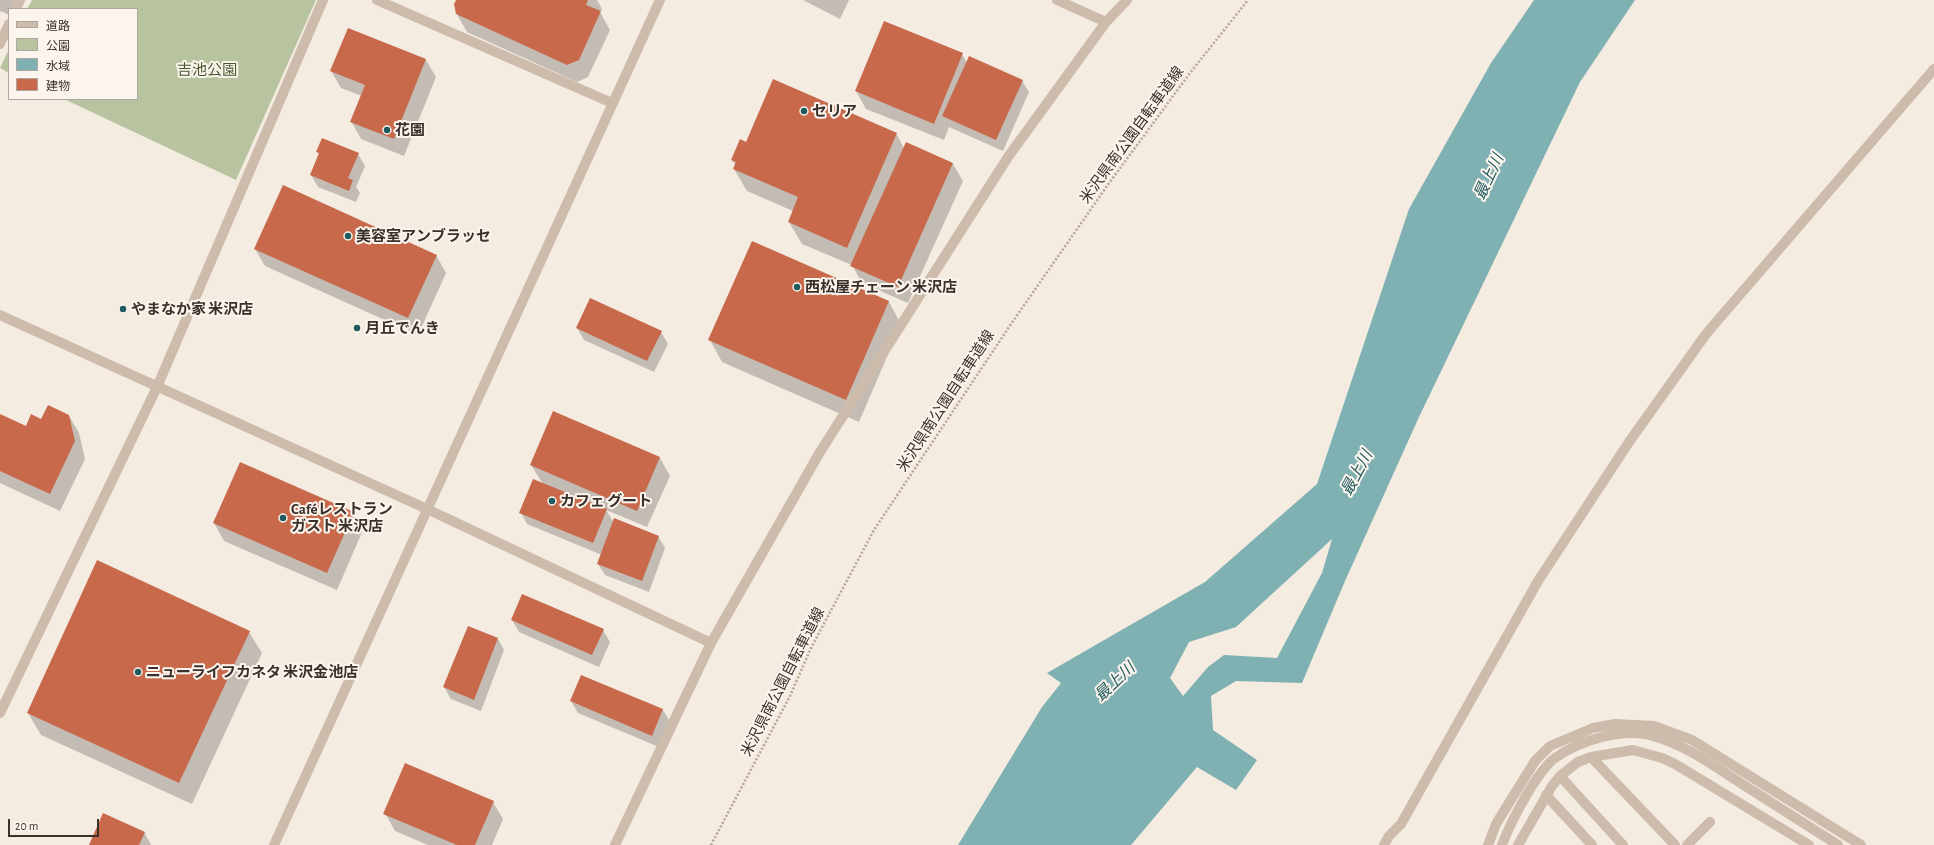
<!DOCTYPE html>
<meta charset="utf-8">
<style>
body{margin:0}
#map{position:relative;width:1934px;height:845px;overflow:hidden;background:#f4ebe1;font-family:"Alegreya Sans","Noto Sans JP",sans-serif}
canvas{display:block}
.legend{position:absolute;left:8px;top:8px;width:130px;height:92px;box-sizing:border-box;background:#fbf5ee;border:1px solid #aea6a0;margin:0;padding:5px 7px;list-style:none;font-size:12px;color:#3b302b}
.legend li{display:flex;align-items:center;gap:8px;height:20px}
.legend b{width:20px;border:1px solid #aea6a0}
.scale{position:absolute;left:8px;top:819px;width:91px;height:18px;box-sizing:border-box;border:2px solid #3b302b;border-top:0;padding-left:5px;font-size:12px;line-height:14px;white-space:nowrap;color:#3b302b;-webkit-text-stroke:3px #fbf5ee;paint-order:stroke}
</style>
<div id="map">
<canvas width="1934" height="845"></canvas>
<ul class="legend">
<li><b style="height:5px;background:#cdbbac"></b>道路</li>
<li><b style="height:11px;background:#b8c4a0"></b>公園</li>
<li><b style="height:11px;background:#7fb0b2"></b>水域</li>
<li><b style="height:11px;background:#c8694b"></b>建物</li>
</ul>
<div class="scale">20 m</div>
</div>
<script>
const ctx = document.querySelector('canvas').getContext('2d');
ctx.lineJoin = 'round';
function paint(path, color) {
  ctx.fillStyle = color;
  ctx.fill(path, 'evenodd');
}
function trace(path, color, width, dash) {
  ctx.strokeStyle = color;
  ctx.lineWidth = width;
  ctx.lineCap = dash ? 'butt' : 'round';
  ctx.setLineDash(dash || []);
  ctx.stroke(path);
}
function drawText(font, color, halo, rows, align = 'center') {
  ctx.font = font + ' "Alegreya Sans","Noto Sans JP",sans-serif';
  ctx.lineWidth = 4;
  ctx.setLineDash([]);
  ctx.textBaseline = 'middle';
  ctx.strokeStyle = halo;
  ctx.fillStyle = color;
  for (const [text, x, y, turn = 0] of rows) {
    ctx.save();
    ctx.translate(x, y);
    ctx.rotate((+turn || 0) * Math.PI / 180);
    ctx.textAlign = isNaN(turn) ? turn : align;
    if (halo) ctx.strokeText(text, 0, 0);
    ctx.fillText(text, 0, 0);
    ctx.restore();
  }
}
const green = new Path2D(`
 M32,0H316L236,180L64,99H137V9H27Z
 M9,49V73L0,68Z`);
const water = new Path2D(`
 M1534,0H1635L1580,82L1419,417L1345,581L1302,683L1236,681L1211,696L1213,730L1257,760L1236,790L1197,767L1131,845H958L1042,707L1061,683L1047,673L1205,582L1317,484L1409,209L1491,63ZM1332,539L1322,573L1277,658L1224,655L1208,667L1183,696L1170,678L1189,642L1236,627Z`);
const shadow = new Path2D(`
 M0,0H23L19,9H9V15L1,11L0,12Z
 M457,0H597L602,9L600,12L610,30L588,77L577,82L467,32L457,14Z
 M803,0H849L840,19Z
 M962,54L967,63L1022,81L1029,92L1003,151L949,127L944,140L866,109L856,91Z
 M426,60L436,77L404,156L361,139L351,121L362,96L341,88L331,71Z
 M896,133L904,148L907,143L953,164L963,181L908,303L862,283L852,265L802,244L789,222L793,211L747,191L734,169L736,166L732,160L746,143Z
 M318,152L358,154L365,166L356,187L360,193L356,202L318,187L311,175L319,155Z
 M752,242L889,302L901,324L859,422L722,362L710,340Z
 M255,249L436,255L446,273L418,335L265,266Z
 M577,328L661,332L668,344L654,372L584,340Z
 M554,413L660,458L670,476L647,527L606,510L614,523L658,536L665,548L649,592L605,575L598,564L602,555L527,524L521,513L543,484L531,465Z
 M0,415L26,427L69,416L79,433L85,459L60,511L0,483Z
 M353,513L363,530L337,590L224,541L214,523Z
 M522,595L603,630L610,642L599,667L519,632L512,620Z
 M249,632L262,653L192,804L41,735L28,713Z
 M498,639L504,650L481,711L451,699L444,687Z
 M582,676L663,710L670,722L659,747L578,713L571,701Z
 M493,802L503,819L492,845H428L395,831L385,813Z
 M144,832L151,845H90Z`);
const building = new Path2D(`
 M456,0H588L586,5L601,11L579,60L567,65L456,14L454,4Z
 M884,21L963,53L934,124L855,91Z
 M348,28L426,59L394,139L350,122L365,85L330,71Z
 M969,56L1023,80L996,140L942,116Z
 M773,79L897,133L847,248L788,222L798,197L733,169L736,162L731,160L740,139L746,142Z
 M322,138L359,153L348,178L353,180L349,191L310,175L319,153L316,152Z
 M906,142L953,163L898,287L850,266Z
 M283,185L437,255L408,318L254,249Z
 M752,241L889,301L846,400L708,340Z
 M590,298L662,331L647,361L576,328Z
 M48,405L69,415L75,441L50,494L0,471V414L26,426L31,414L41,419Z
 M553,411L660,457L637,511L530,465Z
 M240,462L354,512L327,573L213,523Z
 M533,479L607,509L593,543L519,513Z
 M614,518L659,536L642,581L597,564Z
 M97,560L250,631L179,783L27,713Z
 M522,594L604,629L592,655L511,620Z
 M468,626L498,638L474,700L443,687Z
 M581,675L663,709L652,736L570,701Z
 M405,763L494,801L475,845H457L383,814Z
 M103,813L145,832L139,845H89Z`);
const path = new Path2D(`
 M711,845L790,696L811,648L874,530L1011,324L1107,186L1190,73L1248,0`);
const service = new Path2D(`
 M1591,757L1675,845
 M1560,776L1623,845
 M1546,795L1592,845
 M1488,845L1496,824L1535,761L1550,746L1593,728L1615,724L1654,726L1692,740L1861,845
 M1502,845C1510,823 1537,771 1555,758C1580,740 1624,727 1653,736C1685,745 1711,764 1739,782C1772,803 1805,824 1838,845
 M1518,845L1552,786L1560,776L1578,762L1591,757L1633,750L1662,758L1675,764L1809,845
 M1687,845L1710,822`);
const minor = new Path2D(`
 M377,0L612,103
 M1057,0L1106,22
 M16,9L20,0
 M0,44L9,24
 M427,509L711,643
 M0,713L157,387L323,0
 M615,845L711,643L820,452L1008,157L1106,22L1127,0
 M1384,845L1389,836L1401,824L1538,581L1629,442L1706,334L1934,69`);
const tertiary = new Path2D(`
 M0,315L427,509
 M274,845L660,0`);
const markers = [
 [804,111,4,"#1f5a5e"],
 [387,130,4,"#1f5a5e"],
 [348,236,4,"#1f5a5e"],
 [797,287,4,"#1f5a5e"],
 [123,309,4,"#1f5a5e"],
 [357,328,4,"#1f5a5e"],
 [552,501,4,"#1f5a5e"],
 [283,518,4,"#1f5a5e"],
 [138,672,4,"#1f5a5e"]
];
const parkNames = [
 ["吉池公園",207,70]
];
const poiNames = [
 ["セリア",812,111],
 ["花園",395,130],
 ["美容室アンブラッセ",356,236],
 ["西松屋チェーン 米沢店",805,287],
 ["やまなか家 米沢店",131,309],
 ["月丘でんき",365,328],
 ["カフェ グート",560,501],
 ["Caféレストラン",291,509],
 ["ガスト 米沢店",291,526],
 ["ニューライフカネタ 米沢金池店",146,672]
];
const streetNames = [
 ["米沢県南公園自転車道線",1132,135,-54],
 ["米沢県南公園自転車道線",946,401,-57],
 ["米沢県南公園自転車道線",783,682,-63]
];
const waterNames = [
 ["最上川",1489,177,-65],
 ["最上川",1357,473,-62],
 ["最上川",1115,682,-43]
];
paint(green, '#b8c4a0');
paint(water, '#7fb0b2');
paint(shadow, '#0003');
paint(building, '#c8694b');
trace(path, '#b9a596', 2.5, [2, 2]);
trace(service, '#cdbbac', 10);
trace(minor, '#cdbbac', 10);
trace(tertiary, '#cdbbac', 10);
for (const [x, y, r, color] of markers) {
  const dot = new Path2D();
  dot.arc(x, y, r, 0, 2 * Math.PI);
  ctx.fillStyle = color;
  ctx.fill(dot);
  trace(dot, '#fbf5ee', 1.5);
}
drawText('15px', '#4a5a2e', '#fbf5ee', parkNames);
drawText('bold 15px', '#3b302b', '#fbf5ee', poiNames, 'left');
drawText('15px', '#3b302b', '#fbf5ee', streetNames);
drawText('italic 16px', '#1f5a5e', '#fbf5ee', waterNames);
</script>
